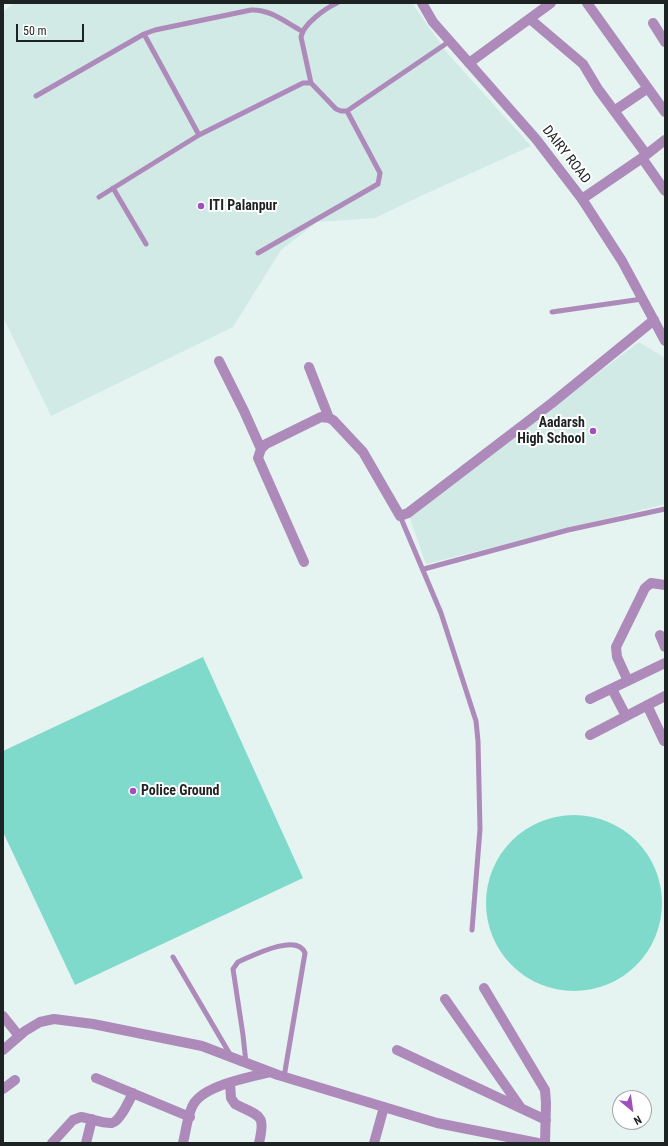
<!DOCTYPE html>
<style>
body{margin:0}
#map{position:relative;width:668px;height:1146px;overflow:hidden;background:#e5f4f1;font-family:"Roboto Condensed",sans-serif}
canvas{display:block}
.frame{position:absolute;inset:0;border:4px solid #1d2322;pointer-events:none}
.north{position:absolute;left:612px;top:1090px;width:40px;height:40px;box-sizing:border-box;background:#fff;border:1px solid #a5a7a7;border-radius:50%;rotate:151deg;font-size:11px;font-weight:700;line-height:16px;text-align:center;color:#1d2322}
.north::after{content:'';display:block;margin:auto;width:14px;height:18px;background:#a24fbe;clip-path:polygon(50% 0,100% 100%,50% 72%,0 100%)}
.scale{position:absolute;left:16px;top:24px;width:68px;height:18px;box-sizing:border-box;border:2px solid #1d2322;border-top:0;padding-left:5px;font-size:12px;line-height:14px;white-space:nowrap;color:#1d2322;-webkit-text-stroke:3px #fff;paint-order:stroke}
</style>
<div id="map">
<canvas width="668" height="1146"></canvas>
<div class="frame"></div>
<div class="north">N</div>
<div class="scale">50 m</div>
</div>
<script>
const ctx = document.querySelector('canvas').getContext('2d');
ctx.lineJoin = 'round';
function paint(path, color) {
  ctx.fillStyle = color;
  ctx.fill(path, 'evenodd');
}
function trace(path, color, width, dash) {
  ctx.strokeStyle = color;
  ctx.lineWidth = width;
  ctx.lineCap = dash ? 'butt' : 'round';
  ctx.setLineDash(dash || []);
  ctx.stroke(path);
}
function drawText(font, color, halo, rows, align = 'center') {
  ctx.font = font + ' "Roboto Condensed",sans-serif';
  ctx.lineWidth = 4;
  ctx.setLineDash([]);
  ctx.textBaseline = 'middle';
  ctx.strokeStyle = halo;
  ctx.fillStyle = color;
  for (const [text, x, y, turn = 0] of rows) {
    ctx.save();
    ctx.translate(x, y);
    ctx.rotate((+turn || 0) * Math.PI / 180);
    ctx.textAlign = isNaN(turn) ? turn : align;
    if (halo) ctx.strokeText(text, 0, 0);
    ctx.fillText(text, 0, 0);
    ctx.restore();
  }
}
const built = new Path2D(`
 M14,3H412L448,54L531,146L423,195L375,218L317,222L281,250L233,327L51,416L3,317V12Z
 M639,342L665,358V504L426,564L409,516Z`);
const green = new Path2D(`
 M203,657L303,878L75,985L3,832V751Z
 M486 903a88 88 0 1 1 176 0a88 88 0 1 1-176 0Z`);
const service = new Path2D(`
 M144,34L199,135
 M311,83L301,37C303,24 326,8 337,3
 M36,96L144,34L155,30L251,10C270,9 285,22 302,31
 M113,188L146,244
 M99,197L199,135L303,83H311L336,109L341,111H347L450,41
 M258,253L378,184L380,173L347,111
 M552,312L642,299
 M400,516L441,613L476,721L478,741L480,829L472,930
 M424,569L568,530L665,509
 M173,957L231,1056
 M246,1063L243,1035L233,969L238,962C250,957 297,932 305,953L284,1077`);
const minor = new Path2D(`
 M587,3L665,112
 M530,19L583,64L598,89L646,154
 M653,23L665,42
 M469,63L551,3
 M614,111L648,88
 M642,158L665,191
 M582,199L642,158L665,140
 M219,361L244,411L261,449
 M309,367L329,418
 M304,562L258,458L261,449L266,444L321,417L329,418L333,420L363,452L400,516L408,513L552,403L654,320
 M660,635L665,647
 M628,681L617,657L616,647L645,588L651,583L665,585
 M612,689L626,716
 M590,699L665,663
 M647,705L664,741
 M590,735L665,696
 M484,988L545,1090L546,1103L545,1143
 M445,999L521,1108
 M3,1016L19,1036
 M3,1050L25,1031L40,1022L54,1019L93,1024L202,1046L278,1075L437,1123L538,1143
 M397,1050L546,1120
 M96,1078L190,1117
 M230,1083L231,1098L235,1104C260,1117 266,1113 259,1143
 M3,1089L15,1080
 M52,1143L73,1120L81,1117C88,1118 105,1124 112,1123C120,1121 129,1101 133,1093
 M86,1143L92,1119
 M183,1143C186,1131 187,1118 192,1107C201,1085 249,1078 270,1072
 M374,1143L384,1107`);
const tertiary = new Path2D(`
 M422,3L433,22L536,139L582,199L622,261L665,341`);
const markers = [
 [201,206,4,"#a24fbe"],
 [593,431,4,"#a24fbe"],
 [133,791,4,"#a24fbe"]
];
const streetNames = [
 ["DAIRY ROAD",566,155,52]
];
const poiNames = [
 ["ITI Palanpur",209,206],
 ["Aadarsh",585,423,"right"],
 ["High School",585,439,"right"],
 ["Police Ground",141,791]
];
paint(built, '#d1eae6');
paint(green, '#80dacc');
trace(service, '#ad8aba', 5);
trace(minor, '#ad8aba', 10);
trace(tertiary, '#ad8aba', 10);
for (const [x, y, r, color] of markers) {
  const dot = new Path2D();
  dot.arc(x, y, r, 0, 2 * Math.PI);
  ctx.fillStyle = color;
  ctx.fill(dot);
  trace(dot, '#fff', 1.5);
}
drawText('14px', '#1d2322', '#fff', streetNames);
drawText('bold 14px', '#1d2322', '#fff', poiNames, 'left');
</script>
